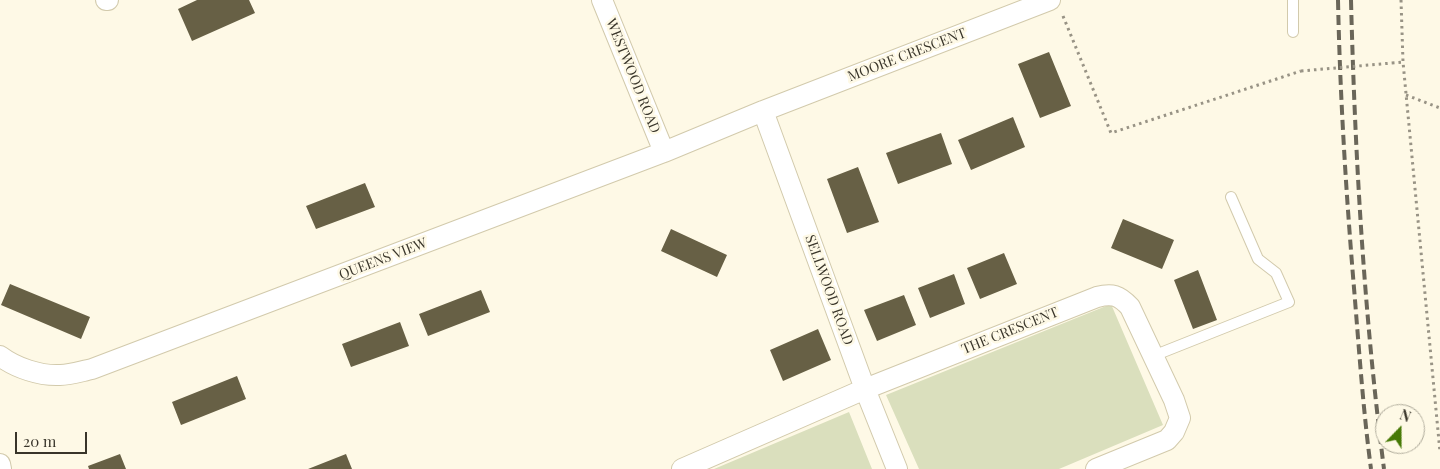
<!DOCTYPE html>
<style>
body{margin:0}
#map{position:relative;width:1440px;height:469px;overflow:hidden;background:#fef9e6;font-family:"Playfair Display",serif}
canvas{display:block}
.north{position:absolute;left:1375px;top:404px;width:50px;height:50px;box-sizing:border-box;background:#fef9e6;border:1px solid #afab9b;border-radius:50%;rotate:22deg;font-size:14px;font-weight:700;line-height:20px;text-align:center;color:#39352a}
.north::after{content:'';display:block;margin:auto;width:18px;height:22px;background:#467905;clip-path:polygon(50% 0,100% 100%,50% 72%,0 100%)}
.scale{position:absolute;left:15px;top:432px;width:72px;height:22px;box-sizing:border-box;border:2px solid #39352a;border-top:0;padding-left:6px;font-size:15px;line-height:18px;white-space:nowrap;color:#39352a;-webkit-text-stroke:4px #fef9e6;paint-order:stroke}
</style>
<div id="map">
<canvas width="1440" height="469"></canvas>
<div class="north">N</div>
<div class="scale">20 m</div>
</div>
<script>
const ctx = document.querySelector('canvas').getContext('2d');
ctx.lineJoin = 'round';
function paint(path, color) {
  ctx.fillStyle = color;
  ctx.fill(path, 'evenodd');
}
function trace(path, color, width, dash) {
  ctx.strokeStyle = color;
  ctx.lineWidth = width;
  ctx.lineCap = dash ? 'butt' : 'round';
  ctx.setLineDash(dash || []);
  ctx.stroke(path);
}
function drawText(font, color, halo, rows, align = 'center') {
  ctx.font = font + ' "Playfair Display",serif';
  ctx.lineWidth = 5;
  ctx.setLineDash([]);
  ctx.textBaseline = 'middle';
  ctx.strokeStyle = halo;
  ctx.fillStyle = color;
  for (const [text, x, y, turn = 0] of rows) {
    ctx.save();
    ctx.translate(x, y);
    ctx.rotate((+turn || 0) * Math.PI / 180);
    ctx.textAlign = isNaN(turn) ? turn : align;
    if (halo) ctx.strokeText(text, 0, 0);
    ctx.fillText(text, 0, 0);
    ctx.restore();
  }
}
const green = new Path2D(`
 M1111,304L1163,425L1059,469H919L886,395Z
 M849,412L872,469H714Z`);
const building = new Path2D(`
 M197,0H249L255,13L192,41L178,9Z
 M1049,52L1071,106L1040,118L1018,64Z
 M1013,117L1025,147L971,170L958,140Z
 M941,133L952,164L898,184L886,153Z
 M858,167L879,222L847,233L827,179Z
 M365,183L375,207L316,229L306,206Z
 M1123,219L1174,240L1162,269L1111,248Z
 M671,229L727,255L717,277L661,251Z
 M1004,253L1017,284L980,299L967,268Z
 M1198,270L1217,320L1193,329L1174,280Z
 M954,274L965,304L930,318L918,288Z
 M10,284L90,317L81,339L1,305Z
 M481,290L490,312L428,336L419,314Z
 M904,295L916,325L877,341L864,310Z
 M400,322L409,346L351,367L342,344Z
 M818,329L831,360L783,381L770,350Z
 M237,376L246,399L181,425L172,402Z
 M120,454L126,469H89L88,466Z
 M346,454L352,469H308Z`);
const path = new Path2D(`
 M1401,0L1403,62L1440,452
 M1063,16L1111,133L1301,71
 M1392,63L1403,62
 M1406,95L1440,108`);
const lane = new Path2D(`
 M1293,0V32
 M1153,356L1289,302L1276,273L1258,259L1231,197`);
const street = new Path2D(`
 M106,0H108
 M602,0L664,152
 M763,111L865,389L897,469
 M0,356C16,368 40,376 60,375C71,375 82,371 92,369L664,152L763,111L1050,0
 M0,464L1,469
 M682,469L865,389L1097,297C1112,293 1119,295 1130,307L1174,400L1180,418L1174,432L1167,440L1096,469`);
const rail = new Path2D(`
 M1338,0C1340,96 1346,192 1354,288C1359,348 1363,409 1371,469
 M1351,0C1355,156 1364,314 1384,469`);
const pathBridge = new Path2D(`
 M1301,71L1392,63`);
const streetNames = [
 ["MOORE CRESCENT",907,55,-21],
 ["WESTWOOD ROAD",633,76,68],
 ["QUEENS VIEW",383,259,-21],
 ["SELLWOOD ROAD",829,290,70],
 ["THE CRESCENT",1010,331,-22]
];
paint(green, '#dadfbd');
paint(building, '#676045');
trace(lane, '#d2caac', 12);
trace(street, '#d2caac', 22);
trace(path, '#989385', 3, [2.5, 4]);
trace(lane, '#fff', 10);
trace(street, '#fff', 20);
trace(rail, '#6a6659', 4, [10, 5]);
trace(pathBridge, '#989385', 3, [2.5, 4]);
drawText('14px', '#39352a', '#fef9e6', streetNames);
</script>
